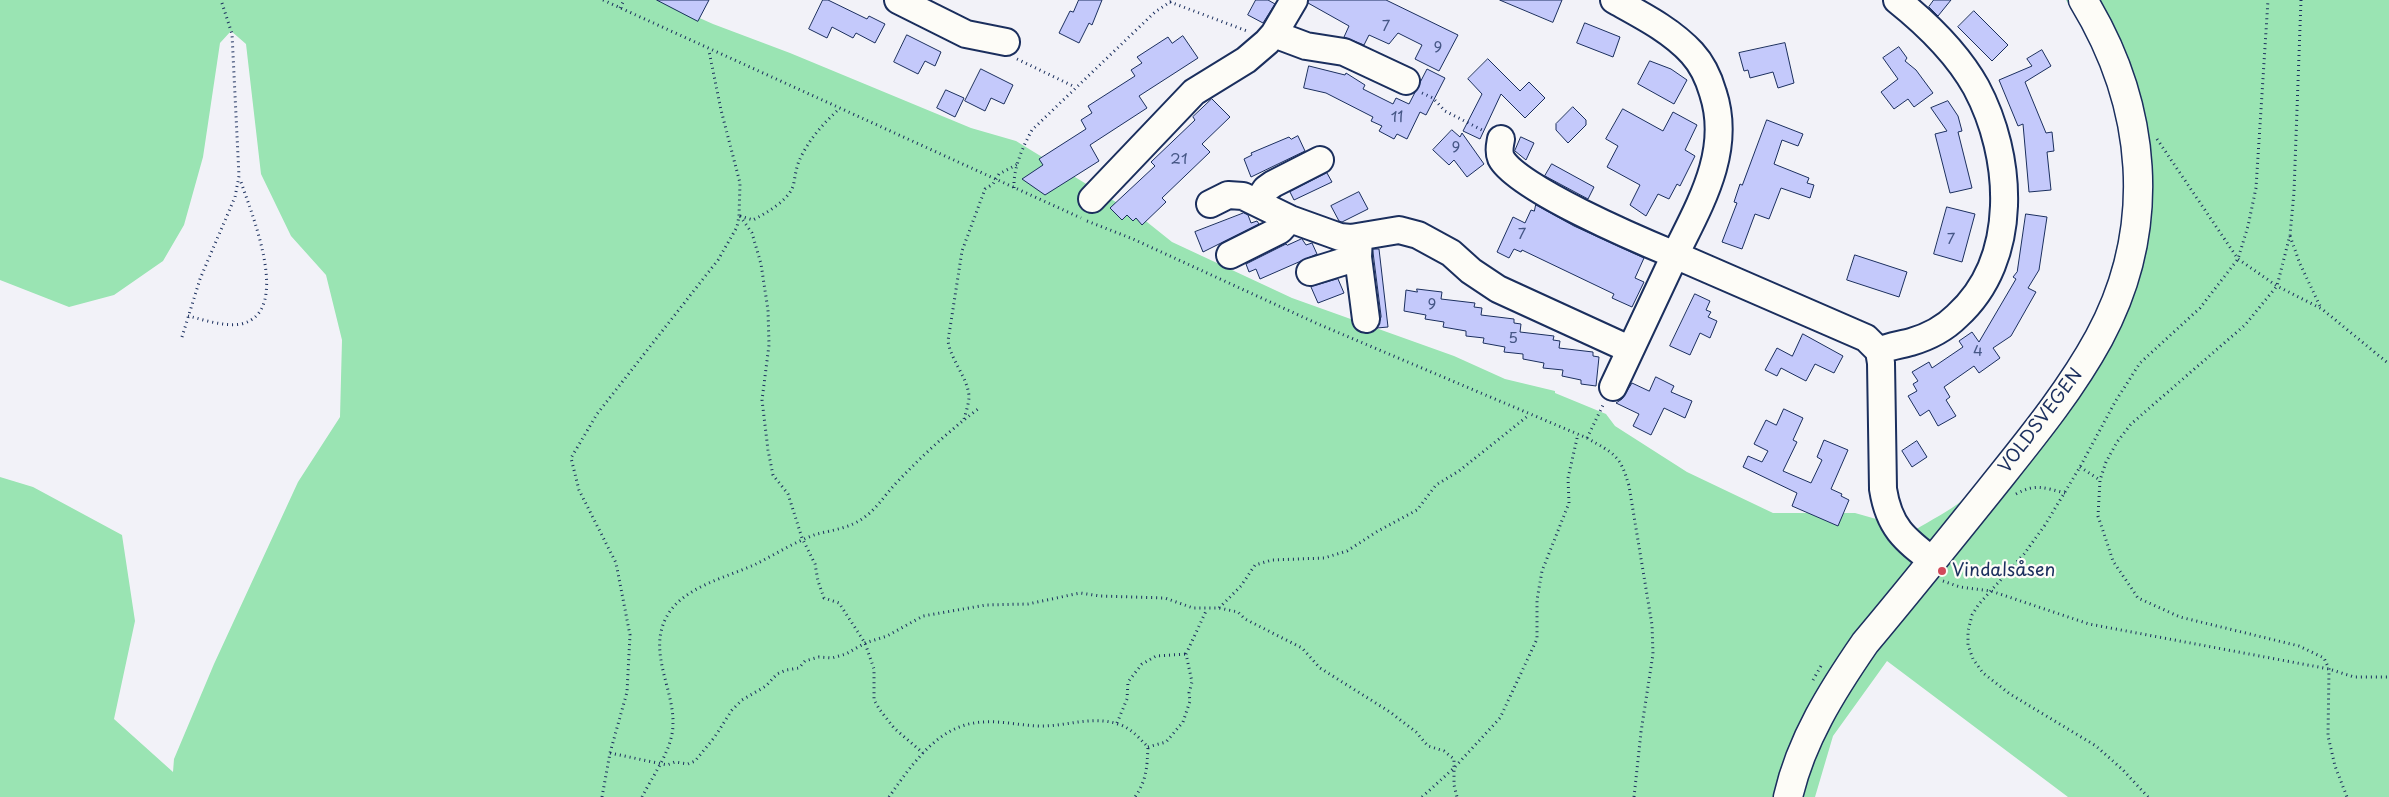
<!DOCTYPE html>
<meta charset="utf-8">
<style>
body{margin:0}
canvas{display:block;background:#f2f2f8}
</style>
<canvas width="2389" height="797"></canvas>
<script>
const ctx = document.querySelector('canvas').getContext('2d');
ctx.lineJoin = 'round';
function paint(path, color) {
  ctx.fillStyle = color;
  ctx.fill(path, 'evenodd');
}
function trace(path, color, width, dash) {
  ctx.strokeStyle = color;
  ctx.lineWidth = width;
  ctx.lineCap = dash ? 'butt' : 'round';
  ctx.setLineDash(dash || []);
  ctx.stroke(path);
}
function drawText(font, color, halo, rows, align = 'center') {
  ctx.font = font + ' "Playpen Sans",sans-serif';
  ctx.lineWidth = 4.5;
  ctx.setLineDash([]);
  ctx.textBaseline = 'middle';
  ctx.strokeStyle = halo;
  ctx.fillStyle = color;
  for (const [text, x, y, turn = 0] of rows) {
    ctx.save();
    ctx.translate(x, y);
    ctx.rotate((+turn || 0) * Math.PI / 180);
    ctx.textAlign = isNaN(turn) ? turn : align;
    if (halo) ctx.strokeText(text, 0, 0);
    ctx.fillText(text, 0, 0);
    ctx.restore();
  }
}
const green = new Path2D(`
 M0,0H659L713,24L790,53L971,128L1016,141L1142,218L1172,242L1292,298L1454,356L1505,379L1555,391V393L1606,414L1615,426L1687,472L1773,513H1855L1915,530C1931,520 1949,511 1963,500C1979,487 1994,463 2007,448C2033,417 2060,382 2080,347C2113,285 2130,212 2123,143C2119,91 2092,44 2066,0H2389V797H2068L1887,661L1833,736L1815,797H0V477L33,487L122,535L135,621L114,719L173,772L174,759L214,664L298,482L340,417L342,340L326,275L291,236L261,174L246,44L231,31L220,43L203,157L184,225L163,261L114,295L69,307L0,280Z`);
const building = new Path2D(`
 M657,0H709L698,21Z
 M823,0H828L867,19L869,16L885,24L875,43L856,33L853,38L832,27L827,38L809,29Z
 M1079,0H1102L1092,25L1089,23L1079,43L1059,33L1070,11L1073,12Z
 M1256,0H1268L1275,4L1263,23L1248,15Z
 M1309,0H1386L1458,35L1439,71L1415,59L1422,45L1398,33L1389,44L1369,35L1364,45L1344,37L1349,26L1308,3Z
 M1500,0H1562L1553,22Z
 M1934,0H1951L1938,16L1929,7Z
 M1974,11L2008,45L1992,61L1958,27Z
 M1585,23L1620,37L1613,57L1577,43Z
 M907,35L941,52L935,66L925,61L918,74L894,62Z
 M1183,36L1198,58L1139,96L1147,108L1090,145L1099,161L1045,195L1022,179L1043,165L1039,159L1086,129L1081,120L1092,113L1088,106L1135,76L1131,70L1142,63L1137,57L1168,37L1172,43Z
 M1785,43L1794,83L1778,88L1773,72L1750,78L1748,70L1744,71L1739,53Z
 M1899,47L1907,58L1905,61L1916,70L1933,93L1914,107L1908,99L1894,109L1881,92L1898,79L1883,58Z
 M2042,50L2051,66L2025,82L2046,133L2052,132L2054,151L2047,152L2051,190L2029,192L2023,124L2018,126L1999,80L2032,66L2027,59Z
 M1488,59L1520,91L1529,82L1545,98L1525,118L1501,94L1480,139L1463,131L1482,94L1468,79Z
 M1650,61L1671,69L1687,80L1674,104L1638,84Z
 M1309,66L1345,75L1346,73L1365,85L1363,89L1393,104L1396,98L1409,104L1427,69L1445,78L1426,115L1420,112L1407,139L1397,134L1394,139L1379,131L1382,126L1371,121L1373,117L1326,93L1304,88Z
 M981,69L1013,85L1004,104L991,98L985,111L965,101Z
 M946,90L964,98L955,117L937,108Z
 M1212,99L1230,117L1202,144L1210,152L1162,198L1166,202L1142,225L1136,218L1133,221L1127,215L1122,220L1110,208L1155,166L1151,162L1195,120L1193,117Z
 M1948,101L1958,116L1962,131L1958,132L1972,188L1950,193L1935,134L1947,131L1931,108Z
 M1573,107L1586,120V125L1568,143L1556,130V124Z
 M1623,109L1663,131L1673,112L1697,125L1685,150L1695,156L1680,186L1677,184L1669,199L1658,194L1646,216L1630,205L1640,185L1607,167L1618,146L1606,139Z
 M1767,120L1803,134L1798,146L1782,140L1774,164L1809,178L1807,183L1814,185L1810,198L1781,188L1769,219L1755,214L1742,249L1722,242L1737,203L1734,202L1740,184L1742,185Z
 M1452,130L1460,137L1462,133L1484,164L1467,177L1454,160L1449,165L1433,150Z
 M1298,136L1305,151L1251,177L1244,159L1252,155L1251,153L1289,137L1291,139Z
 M1521,137L1534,143L1526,160L1515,151Z
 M1552,164L1594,187L1588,199L1545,176Z
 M1327,173L1332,182L1294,200L1290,192Z
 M1359,192L1368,209L1342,222L1339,221L1331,206Z
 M1536,205L1574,226L1644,258L1635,278L1644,282L1632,307L1612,298L1614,294L1522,250L1521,252L1514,249L1509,258L1497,252L1513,217L1525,223L1531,210L1534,211Z
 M1947,207L1975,214L1962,262L1934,254Z
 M1244,213L1248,215L1251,223L1257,221L1259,224L1203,252L1195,232Z
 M2026,214L2047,217L2039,270L2028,288L2036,292L2011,336L1993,348L2000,358L1979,373L1974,366L1944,387L1950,397L1946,400L1956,416L1938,426L1929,410L1920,416L1908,396L1917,391L1913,384L1918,381L1912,372L1929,362L1932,368L1963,347L1959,341L1972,332L1979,342L2016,279L2013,277L2017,272Z
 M1302,239L1306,245L1312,243L1317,254L1260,279L1256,269L1249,272L1246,264L1286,244L1287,245Z
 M1373,249H1379L1388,327L1377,328L1381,317Z
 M1855,255L1907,272L1899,297L1847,280Z
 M1338,279L1344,293L1318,303L1311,287Z
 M1417,289L1442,292L1441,299L1475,303L1474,307L1482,308L1481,315L1514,319V323L1521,324L1520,332L1554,336L1553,340L1560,341L1559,348L1593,352V356L1599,357L1596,386L1581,384V380L1562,376L1563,370L1543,368L1544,363L1523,359V354L1504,352L1505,347L1483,343L1484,338L1466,336V331L1443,327L1444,322L1425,319L1426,315L1404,311L1406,290L1417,292Z
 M1695,294L1710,301L1706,310L1711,312L1708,317L1717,321L1710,338L1700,333L1690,355L1670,346Z
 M1803,334L1843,356L1834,373L1815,364L1806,381L1781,368L1777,376L1765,370L1777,348L1792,356Z
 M1656,377L1674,386L1671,392L1692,401L1685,418L1664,408L1651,435L1633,426L1639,414L1616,403L1622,399L1632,383L1649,391Z
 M1784,409L1803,418L1793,440L1797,442L1783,471L1811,483L1822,460L1817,457L1824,440L1848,450L1831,489L1842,494L1841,496L1849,500L1838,526L1792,506L1797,493L1743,467L1748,456L1762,462L1768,451L1754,444L1766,420L1776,425Z
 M1917,441L1927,457L1912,467L1902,451Z`);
const path = new Path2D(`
 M603,0L1081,218
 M2301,0L2294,192L2290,235L2277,286L2245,325L2131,424L2117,442L2106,462L2100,480L2098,516L2113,561L2138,598L2180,617L2299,646L2324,658L2329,669L2328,736L2335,766L2347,797
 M1170,2L1247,31
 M620,8L624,0
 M1017,59L1075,87
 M1422,93L1433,98L1445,111L1482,130
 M2157,139L2238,259L2277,286L2322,309L2389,364
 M1014,188C1013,169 1023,146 1032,130L1155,12L1173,0
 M740,216L752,233L761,264L768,310L769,345L762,400L768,450L773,475L788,494L802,538L815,564L818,581L824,598L839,603L865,643L874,669V700L880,710L894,728L923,753
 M740,216L753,220C766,213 792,199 794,182C796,171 797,163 803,153C812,136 825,122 839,109
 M1087,221L1133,239L1318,324L1587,438C1614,454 1620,454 1629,486L1652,625L1653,654L1641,732L1634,797
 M2290,236L2300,264L2321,308
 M188,316C205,320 224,327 241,324C294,312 250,210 240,179
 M182,337L200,279L235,197L239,176L232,34L221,0
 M964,419C966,412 969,403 969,396C967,376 951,361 948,341L962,251L985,189L993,184L999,174L1018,164
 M1587,438L1603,405
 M2080,467L2100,480
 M2016,494C2036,483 2044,488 2065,493
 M1943,581L1960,587L1991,591L2089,624L2329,669L2354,677H2389
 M1219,608L1241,586L1255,565L1272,560L1324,558L1347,551L1378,531L1417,510L1436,485L1459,471L1529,415
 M1813,680L1821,666
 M1117,723L1127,699L1128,682L1142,664L1156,656L1186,654
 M1148,747L1166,742L1183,722L1190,701L1189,693L1192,682L1186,654L1207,609
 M610,753L667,765L675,762L688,764L695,761L714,738L732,710L742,700L766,686L777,674L786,670L799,668L805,661L819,657L832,658L846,654L865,643L887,636L923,616L986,605L1028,604L1080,593L1100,596L1165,598L1193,608H1219L1238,612L1245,619L1302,648L1320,668L1390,712L1416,732L1428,746L1444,751L1454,759V785L1457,797
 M602,797L610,753L627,692L630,635L616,563L579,490L571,458L597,414L718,260L737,227L739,216L740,183L721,110L709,51
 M642,797C653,775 673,749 673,724C674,690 649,654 665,620C680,587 726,578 756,564C776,554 796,541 817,534C829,531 842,529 853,524C875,514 883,496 899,480C924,454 949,431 978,409
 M889,797C908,770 930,737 962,726C988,717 1013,725 1038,726C1066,727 1091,715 1118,724C1131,728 1138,737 1148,747C1147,766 1147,780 1135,797
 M1422,797L1454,768L1500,718L1537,639V600L1542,571L1569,503L1568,478L1578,434
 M2148,797L2123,770L2096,746L2010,694L1983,673L1973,659L1968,645V631L1972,615L1979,604L2024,554L2045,525L2080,467L2115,402L2140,363L2200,308L2238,259L2248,226L2256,188L2268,0`);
const minor = new Path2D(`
 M898,0L966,34L1006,42
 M1274,34L1306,46L1344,52L1406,81
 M1501,139C1500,145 1498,151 1501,158C1516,188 1641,241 1675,255C1700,204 1732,151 1713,93C1709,79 1703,65 1692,53C1671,30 1641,15 1614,0
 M1092,199L1194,92L1246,60L1267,42L1274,34L1294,0
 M1257,202L1266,189L1273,184L1320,160
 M1210,204L1228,195L1243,196L1290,219L1340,237L1351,238L1399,230L1418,235L1451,253L1471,271L1498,289L1629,349
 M1359,237L1358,257L1366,319
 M1230,255L1280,230L1290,219
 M1310,272L1358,257
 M1879,351C1889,346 1900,345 1911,342C1928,337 1945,328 1957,316C2020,259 2013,156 1976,87C1957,53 1927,24 1897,0
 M1613,387L1675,255L1866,338L1879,351L1881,363L1883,489C1889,527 1904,539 1933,561`);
const highway = new Path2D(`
 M1788,797C1801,740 1832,691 1865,643C1907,593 1948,542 1989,491C2028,442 2069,393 2099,338C2159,227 2147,105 2083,0`);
const markers = [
 [1942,571,5,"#d1495b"]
];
const numberNames = [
 ["7",1386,27],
 ["9",1438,48],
 ["11",1397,118],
 ["9",1456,148],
 ["21",1179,160],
 ["7",1522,235],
 ["7",1951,240],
 ["9",1432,305],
 ["5",1513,339],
 ["4",1978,352]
];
const streetNames = [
 ["VOLDSVEGEN",2041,421,-53]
];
const poiNames = [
 ["Vindalsåsen",1952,571]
];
paint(green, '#9ae4b3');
paint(building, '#c4c9fb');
trace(building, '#1b2f5e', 1);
trace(minor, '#1b2f5e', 30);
trace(highway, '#1b2f5e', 31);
trace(path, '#1b2f5e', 3, [1, 4]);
trace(minor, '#fdfcf7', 26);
trace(highway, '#fdfcf7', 28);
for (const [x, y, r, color] of markers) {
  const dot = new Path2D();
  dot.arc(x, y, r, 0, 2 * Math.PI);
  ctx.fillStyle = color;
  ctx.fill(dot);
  trace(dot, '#fdfcf7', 2);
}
drawText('15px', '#455685', null, numberNames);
drawText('18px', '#1b2f5e', '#fdfcf7', streetNames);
drawText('18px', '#1b2f5e', '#fdfcf7', poiNames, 'left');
</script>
